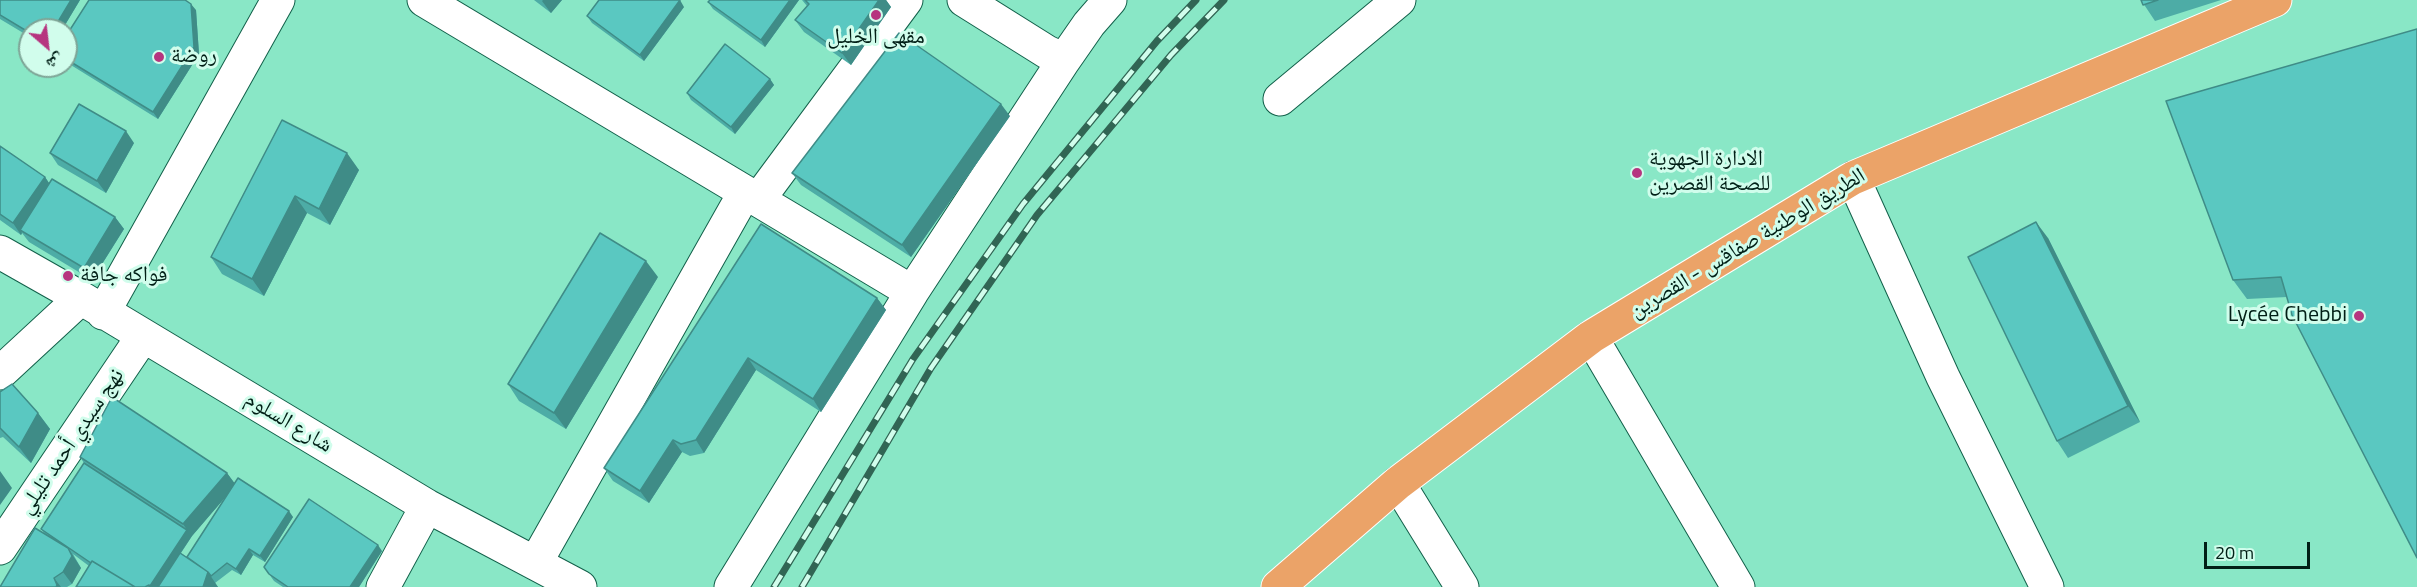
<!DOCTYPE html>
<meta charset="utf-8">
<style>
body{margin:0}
#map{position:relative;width:2417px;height:587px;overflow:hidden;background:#89e7c6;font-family:"Titillium Web","Noto Naskh Arabic",sans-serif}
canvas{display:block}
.north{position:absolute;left:18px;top:18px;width:60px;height:60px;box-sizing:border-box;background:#d1fdec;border:2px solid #7ea496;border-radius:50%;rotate:152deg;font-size:16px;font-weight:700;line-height:24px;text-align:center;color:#011f16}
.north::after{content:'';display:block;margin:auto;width:21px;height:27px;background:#b6357f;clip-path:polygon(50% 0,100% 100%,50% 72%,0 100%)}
.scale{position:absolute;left:2204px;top:542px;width:106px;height:27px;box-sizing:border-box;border:3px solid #011f16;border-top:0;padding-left:8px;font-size:18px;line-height:21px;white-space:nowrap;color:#011f16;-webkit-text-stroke:4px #d1fdec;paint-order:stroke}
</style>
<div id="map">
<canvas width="2417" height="587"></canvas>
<div class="north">ش</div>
<div class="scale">20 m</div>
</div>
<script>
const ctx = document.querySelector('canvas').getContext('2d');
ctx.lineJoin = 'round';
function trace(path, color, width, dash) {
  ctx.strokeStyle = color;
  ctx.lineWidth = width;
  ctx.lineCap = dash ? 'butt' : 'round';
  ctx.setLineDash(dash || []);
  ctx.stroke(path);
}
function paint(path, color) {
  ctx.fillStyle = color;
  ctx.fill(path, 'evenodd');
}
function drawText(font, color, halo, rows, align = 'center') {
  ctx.font = font + ' "Titillium Web","Noto Naskh Arabic",sans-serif';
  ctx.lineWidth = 6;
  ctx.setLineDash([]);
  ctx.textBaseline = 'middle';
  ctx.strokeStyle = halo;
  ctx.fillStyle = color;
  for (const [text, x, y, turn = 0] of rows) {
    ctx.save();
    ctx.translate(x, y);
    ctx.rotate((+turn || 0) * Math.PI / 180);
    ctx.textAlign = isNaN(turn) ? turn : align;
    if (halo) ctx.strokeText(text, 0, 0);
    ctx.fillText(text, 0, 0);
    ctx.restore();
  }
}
const minor = new Path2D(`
 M424,0L912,292
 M964,0L1047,52L1064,60L1089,24L1110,0
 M1280,99L1399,0
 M1853,178L1943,377L2047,587
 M758,200L906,0
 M0,252L81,298L427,506L580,587
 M103,313L278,0
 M1591,337L1738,587
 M0,373L81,298
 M1398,483L1462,587
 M0,548L143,336
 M536,562L745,192
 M383,587L427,506
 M731,587L912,292L1064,60`);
const major = new Path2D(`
 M1278,587L1398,483L1591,337L1853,178L2275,0`);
const rail = new Path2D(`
 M774,587L913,359L1023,204L1157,41L1196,0
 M802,587L931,368L1037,215L1171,55L1224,0`);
const wall = new Path2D(`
 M0,0H80L62,30H30V37L0,19Z
 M534,0H562L551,13Z
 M710,0H799L765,47L713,9L708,2Z
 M802,0H886L891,7L851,65L804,32L795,20L807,6Z
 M2141,0H2221L2155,21Z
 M684,7L644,61L592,23L587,16Z
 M196,10L199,54L158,119L66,62V36Z
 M2417,29L2287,297L2247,299L2233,280Z
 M770,79L774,85L735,134L691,100L687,93Z
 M1010,116L911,257L801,185L792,173Z
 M282,120L359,170L330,225L307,213L264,296L222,274L211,257Z
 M134,143L106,193L58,165L50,153Z
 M0,146L45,177L49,183L115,217L124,229L92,280L29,242L22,233L21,235L0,220Z
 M761,224L877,298L886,310L821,412L756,370L704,453L690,456L682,452L649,503L613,481L604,468Z
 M2048,238L2140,422L2068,458L2057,441Z
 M658,277L566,429L519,401L508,384Z
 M0,392L38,413L50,429L31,463L3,437L0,438Z
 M80,457L227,473L234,483L293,517L265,562L253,555L241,575L232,570L215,583L218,587H76L89,566L73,554L81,568L72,584L67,587H0L45,534L41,529L84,463ZM226,496L187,557L181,553L192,536Z
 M382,551L359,587H283L274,581L264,567Z`);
const shadedWall = new Path2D(`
 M71,0H80L62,30H53Z
 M543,0H562L551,13L542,1Z
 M680,0L684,7L644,61L640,55Z
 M790,0H799L765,47L761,40Z
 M879,0H886L891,7L851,65L842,53Z
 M191,4L196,10L199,54L158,119L153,112Z
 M770,79L774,85L735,134L731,127Z
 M1001,104L1010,116L911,257L902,245Z
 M126,131L134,143L106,193L97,181Z
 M347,153L359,170L330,225L319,209Z
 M45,177L53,189L20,230L22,233L21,235L13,223Z
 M295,196L307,213L264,296L252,279Z
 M115,217L124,229L92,280L84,268Z
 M2036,222L2048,238L2140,422L2128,406Z
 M646,261L658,277L566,429L554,413Z
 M877,298L886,310L821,412L813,399Z
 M748,358L756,370L704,453L696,440Z
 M38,413L50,429L31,463L19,447Z
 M673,440L682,452L649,503L640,491Z
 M0,471L12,488L0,505Z
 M227,473L236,485L192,536L158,587H148L187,530L183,524Z
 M289,511L293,517L265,562L260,556Z
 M378,545L382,551L359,587H350Z
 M68,548L81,568L72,584L63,572Z
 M249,549L253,555L241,575L236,569Z
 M208,572L218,587H203Z
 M54,578L61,587H56Z`);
const building = new Path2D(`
 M0,0H71L53,30H30V33L0,15Z
 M89,0H185L191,4L194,47L153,112L66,59V36Z
 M599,0H680L640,55L587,16Z
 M710,0H790L761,40L708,2Z
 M805,0H879L842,53L795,20L809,4Z
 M2141,0H2158L2143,5Z
 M2417,29V558L2292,315L2281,277L2233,280L2166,101Z
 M899,33L1001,104L902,245L792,173Z
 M725,44L770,79L731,127L687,93Z
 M79,104L126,131L97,181L50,153Z
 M282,120L347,153L319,209L295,196L252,279L211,257Z
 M0,146L45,177L13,223L0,214Z
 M52,179L115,217L84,268L20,230Z
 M2036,222L2128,406L2057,441L1968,257Z
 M761,224L877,298L813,399L748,358L696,440L681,444L673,440L640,491L604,468Z
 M600,233L646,261L554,413L508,384Z
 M12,384L38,413L19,447L0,428V392Z
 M112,397L227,473L183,524L80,457Z
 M84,463L187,530L150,586L149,585L145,587H135L92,561L91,563L41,529Z
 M238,478L289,511L260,556L249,549L236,569L227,563L211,576L208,572L187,557Z
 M309,499L378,545L350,587H288L269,574L264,567Z
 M35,528L68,548L72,556L63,572L54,578L57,585L56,587H0Z
 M180,553L208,572L203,587H158Z
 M92,561L135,587H76Z`);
const markers = [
 [876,15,6,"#b6357f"],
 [159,57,6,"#b6357f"],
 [1637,173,6,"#b6357f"],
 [68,276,6,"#b6357f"],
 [2359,316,6,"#b6357f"]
];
const poiNames = [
 ["مقهى الخليل",876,38,"center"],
 ["روضة",171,57],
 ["الادارة الجهوية",1649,160],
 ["للصحة القصرين",1649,185],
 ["فواكه جافة",80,276],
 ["Lycée Chebbi",2347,316,"right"]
];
const streetNames = [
 ["الطريق الوطنية صفاقس - القصرين",1748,244,-31],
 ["شارع السلوم",288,423,31],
 ["نهج سيدي أحمد تليلي",72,442,-56]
];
trace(minor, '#12604a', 35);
trace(major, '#fff', 35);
trace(minor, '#fff', 33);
trace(major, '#eba368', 33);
trace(rail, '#316554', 7);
trace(rail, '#d1fdec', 4.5, [14]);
paint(wall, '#4daca6');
paint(shadedWall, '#3f8c87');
paint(building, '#5ac8c1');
trace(building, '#3f8c87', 1.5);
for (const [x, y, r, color] of markers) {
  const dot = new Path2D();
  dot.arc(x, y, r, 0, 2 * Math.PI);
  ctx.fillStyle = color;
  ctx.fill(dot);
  trace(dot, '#d1fdec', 2);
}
drawText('22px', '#011f16', '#d1fdec', poiNames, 'left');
drawText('22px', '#011f16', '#d1fdec', streetNames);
</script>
